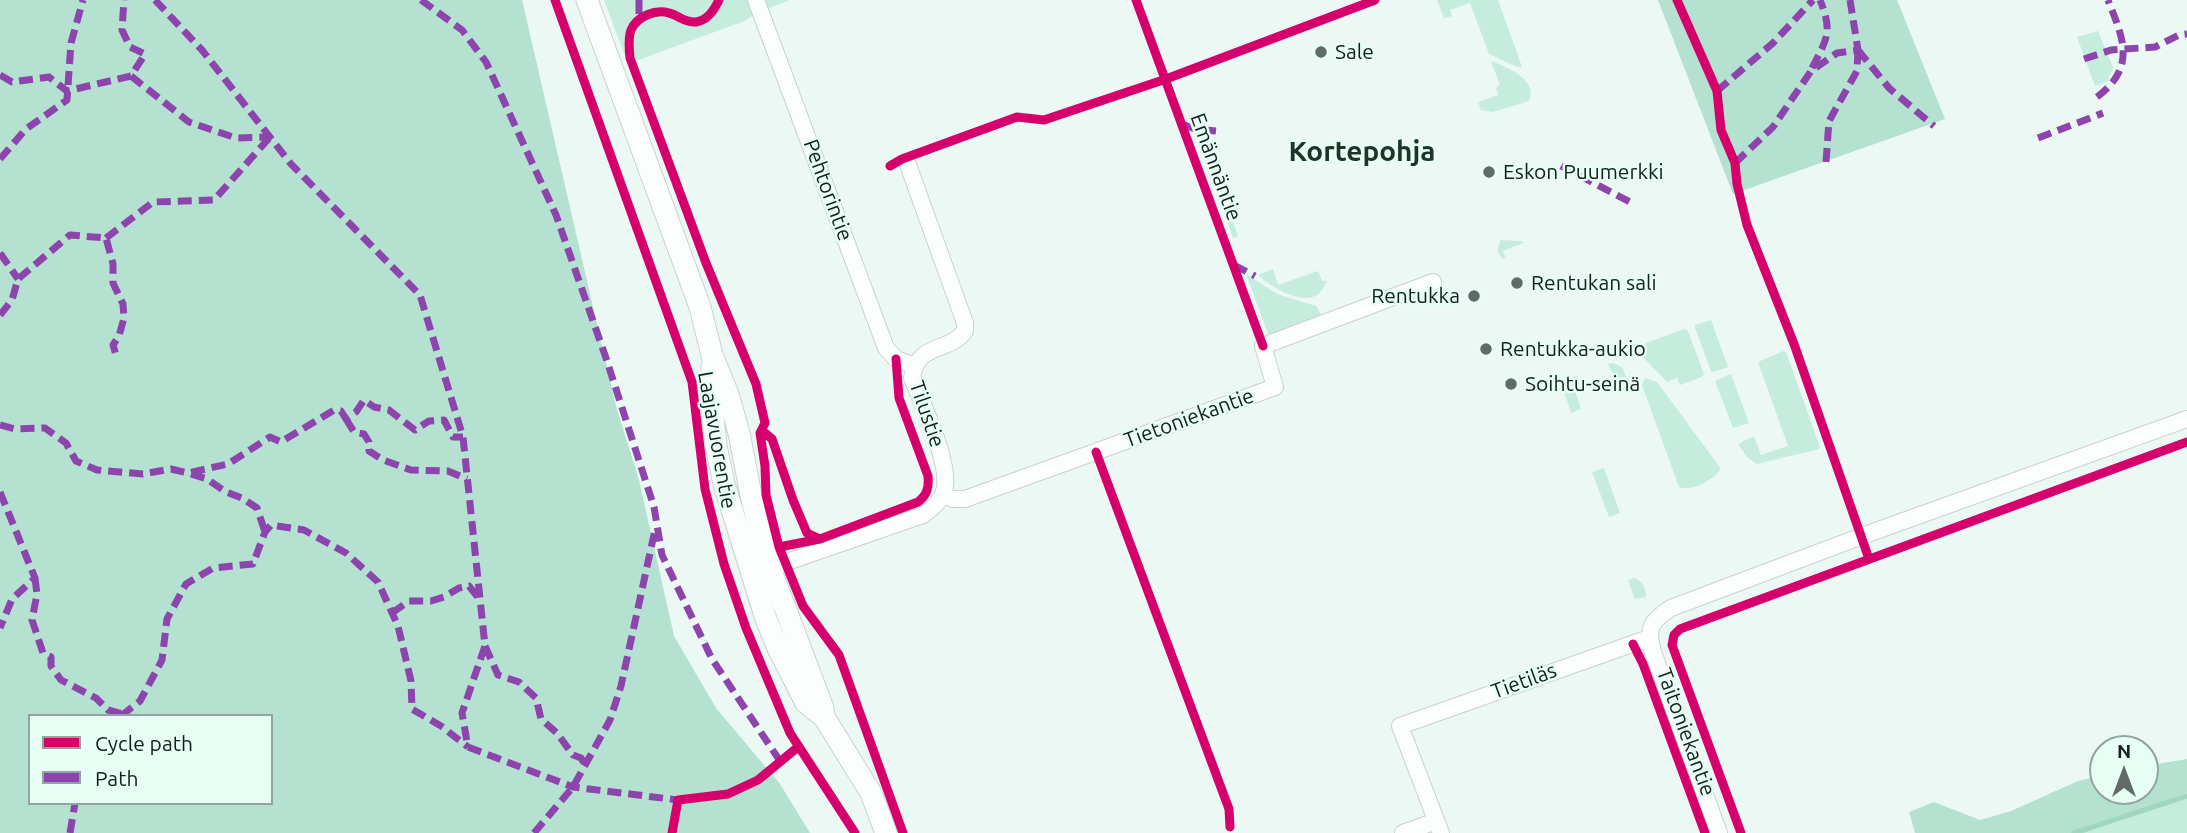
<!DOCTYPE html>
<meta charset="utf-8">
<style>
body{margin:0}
#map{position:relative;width:2187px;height:833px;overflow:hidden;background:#ecf8f3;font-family:Ubuntu,sans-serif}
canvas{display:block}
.legend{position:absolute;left:28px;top:714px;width:245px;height:91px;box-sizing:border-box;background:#e6fef4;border:2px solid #92a49d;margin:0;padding:9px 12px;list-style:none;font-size:21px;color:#151e1a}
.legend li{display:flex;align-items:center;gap:14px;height:35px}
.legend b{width:35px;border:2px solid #92a49d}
.north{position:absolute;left:2089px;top:735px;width:70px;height:70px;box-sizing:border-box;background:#e6fef4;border:2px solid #92a49d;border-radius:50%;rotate:0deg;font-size:19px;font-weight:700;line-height:28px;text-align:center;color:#151e1a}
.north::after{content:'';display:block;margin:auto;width:24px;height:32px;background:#606a66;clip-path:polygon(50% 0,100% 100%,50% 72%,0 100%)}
</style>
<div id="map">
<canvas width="2187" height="833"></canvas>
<ul class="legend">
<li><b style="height:9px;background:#d6006c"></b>Cycle path</li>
<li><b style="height:9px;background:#8e44ad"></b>Path</li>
</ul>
<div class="north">N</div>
</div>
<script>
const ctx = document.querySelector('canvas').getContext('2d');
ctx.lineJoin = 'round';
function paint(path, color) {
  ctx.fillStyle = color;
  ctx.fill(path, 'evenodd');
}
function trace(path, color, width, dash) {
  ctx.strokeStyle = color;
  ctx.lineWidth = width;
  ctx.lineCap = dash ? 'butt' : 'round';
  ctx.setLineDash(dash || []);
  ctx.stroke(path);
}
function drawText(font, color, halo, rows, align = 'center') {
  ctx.font = font + ' Ubuntu,sans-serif';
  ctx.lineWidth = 5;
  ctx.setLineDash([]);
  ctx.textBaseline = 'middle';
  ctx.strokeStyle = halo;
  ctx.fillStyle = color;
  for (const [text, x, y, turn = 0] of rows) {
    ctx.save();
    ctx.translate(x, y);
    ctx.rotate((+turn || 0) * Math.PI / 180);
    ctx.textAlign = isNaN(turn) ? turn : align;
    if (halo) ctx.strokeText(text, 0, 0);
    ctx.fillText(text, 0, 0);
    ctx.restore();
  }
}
const green = new Path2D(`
 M604,0H790L756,13L747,20L628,64Z
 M1437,0H1498L1522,67H1517L1489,54L1470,3L1450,10L1452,16L1444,18Z
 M2098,31L2113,67L2108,81L2095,86L2077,37Z
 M1491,61C1507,67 1539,80 1529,101L1493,112L1481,110L1478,102L1498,95L1496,88L1500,85Z
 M1224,197L1238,236L1233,238L1219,199Z
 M1501,240L1522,241L1523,243L1503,251L1506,258L1503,259C1496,254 1497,247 1501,240Z
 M1273,269L1278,285L1318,271L1322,281H1327C1324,286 1322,292 1317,295C1300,305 1270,286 1258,275Z
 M1246,274L1277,294L1316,306L1321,314L1318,320L1276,335L1268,334Z
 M1711,320L1728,367L1713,372L1711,371L1695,328V325Z
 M1684,329L1688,331L1704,374L1702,377L1680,385L1677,378L1667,382L1644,358L1642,350L1646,343Z
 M1783,351L1786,352L1820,447L1819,449L1757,464L1747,457L1738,444L1754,436L1761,455L1788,446L1758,362Z
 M1613,363L1622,367L1628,382L1618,386L1608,364Z
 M1731,374L1749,423L1733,428L1715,381Z
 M1577,375L1581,385L1574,388L1581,409L1571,413L1562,385L1564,381Z
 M1645,378L1657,382L1719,466L1720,470C1713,480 1691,492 1679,487L1642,385Z
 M1604,468L1620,513L1609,517L1592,472Z
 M1633,578C1641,579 1647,589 1646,597L1635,599L1628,581Z
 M2187,793V833H2085Z`);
const forest = new Path2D(`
 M0,0H522L616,406L639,480L674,636L716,708L780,784L810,833H0ZM30,716H271V803H30Z
 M1658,0H1897L1945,119L1733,194Z
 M2187,759V793L2085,833H1915L1909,812L1934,802L1980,820L2011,811L2078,781L2103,775V791H2145V766Z`);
const stream = new Path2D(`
 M2074,833L2187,796`);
const minor = new Path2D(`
 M756,0L886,348L896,359L914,366
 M943,495L953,499H965L1275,387L1263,346L1433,282
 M761,571L923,515C930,510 938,504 942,496C956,472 922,404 912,378C917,342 949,353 965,331V323L907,162
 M1403,833L1436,821
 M1441,833L1400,726L1649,638
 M1719,833L1653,652C1646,628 1651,621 1671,608L1862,536L2187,419`);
const secondary = new Path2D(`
 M587,0L700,307L712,355L728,394L739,433L752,500L770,568L823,708L824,717
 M712,366L711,399L716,446L724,484L766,619L778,648L806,703L824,717L871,793L886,833`);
const quiet = new Path2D(`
 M155,0L202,50L291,164L420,295L463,437L485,646L462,713L468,747L573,787L678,800
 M421,0L462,30L486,62L556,215L606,358L654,507L662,555L712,659L780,761
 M639,0V20
 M1858,50L1889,88L1934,126
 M2084,59L2111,50L2155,47L2179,35L2187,34
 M1812,68C1827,39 1833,32 1820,0
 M0,75L12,82L49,77L67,91L131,76L145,54L130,47L122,30L124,0
 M131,76L189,122L236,138L270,137
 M1717,91L1773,43L1813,0
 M2097,97C2137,67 2123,38 2108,0
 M1182,124L1195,129L1217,131
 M2038,138L2103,113
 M0,159L26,129L67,100L71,43L83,0
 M1826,162L1829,121L1857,71L1858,50
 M1735,163L1773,127L1811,71L1837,53L1858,50L1850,0
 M1561,166L1632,203
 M106,238L153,202L214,200L270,137
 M0,253L18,279
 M1234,265L1255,276
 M0,315L12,300L18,279L70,235L106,238L113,264V283L123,304L124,318L119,336L113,345L116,355
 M346,419L354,432L364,434L369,442V451L383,460L411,470L448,471L467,479
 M0,425L15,429L45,428L66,443L76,461L97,470L143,474L171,469L188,473L228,464L270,437L281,442L334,410L341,411L346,419L356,412L364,400L374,407L389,410L415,430L429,421L444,420L453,437H463
 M191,474L207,479L226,492L242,498L257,508L265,532
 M0,492L35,578L12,599L0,628
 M35,578L37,594L32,620L43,653L51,657V666L61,680L96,698L108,710L123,714
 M392,613L409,601H431L444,597L459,588L469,586L480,600
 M485,646L498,675L519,682L536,698L541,719L557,733L573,755L581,758L585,764
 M121,716L140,701L162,660L167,619L186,584L213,568L253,564L265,532L271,525L304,530L346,553L378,582L398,626L411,681L412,709L441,726L468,747
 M70,833L75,803
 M534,833L573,787L610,720L621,686L655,530`);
const cycleway = new Path2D(`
 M555,0L692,382L705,489L724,564L746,628L790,733L855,833
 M719,0C714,10 708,20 696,22C685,23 678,15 669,13C656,9 637,16 631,30C628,38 629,49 630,58L706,263L756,384L765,423L760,433L765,466L766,495L779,547L803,606L839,655L903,833
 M1136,0L1263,346
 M1677,0L1717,91L1721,130L1735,163L1737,184L1747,225L1794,344L1869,559
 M890,166L902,159L1017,117L1044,120L1166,79L1375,0
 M760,433H765L772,439L793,500L807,533L820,539
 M1096,452L1229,809L1230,827
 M779,547L820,539L918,502C927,495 929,488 928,476L899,398L896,359
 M1633,644L1643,664L1705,833
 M672,833L678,800L728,794L758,780L798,747
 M1741,833L1672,645L1674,635L1680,629L2187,442`);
const markers = [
 [1321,52,7,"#606a66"],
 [1489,172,7,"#606a66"],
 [1517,283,7,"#606a66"],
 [1474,296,7,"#606a66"],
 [1486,349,7,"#606a66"],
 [1511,384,7,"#606a66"]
];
const poiNames = [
 ["Sale",1335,52],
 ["Eskon Puumerkki",1503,172],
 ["Rentukan sali",1531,283],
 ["Rentukka",1460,296,"right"],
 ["Rentukka-aukio",1500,349],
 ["Soihtu-seinä",1525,384]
];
const streetNames = [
 ["Emännäntie",1216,167,70],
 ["Pehtorintie",828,190,70],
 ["Tilustie",927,414,71],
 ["Tietoniekantie",1189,418,-20],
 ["Laajavuorentie",717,440,80],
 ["Tietiläs",1524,681,-20],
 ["Taitoniekantie",1686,732,70]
];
const districtNames = [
 ["Kortepohja",1362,152]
];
paint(green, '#c6ecde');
paint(forest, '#b4e1d0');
trace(stream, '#a0d6c2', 5);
trace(minor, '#c9d2ce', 18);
trace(secondary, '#c9d2ce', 23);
trace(minor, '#fcfefd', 16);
trace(secondary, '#fcfefd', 21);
trace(quiet, '#8e44ad', 7, [14, 7]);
trace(cycleway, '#d6006c', 9);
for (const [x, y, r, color] of markers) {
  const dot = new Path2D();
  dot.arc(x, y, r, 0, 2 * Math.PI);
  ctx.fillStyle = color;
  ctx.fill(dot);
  trace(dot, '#e6fef4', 2.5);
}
drawText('21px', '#151e1a', '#e6fef4', poiNames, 'left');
drawText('21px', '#151e1a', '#e6fef4', streetNames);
drawText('bold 28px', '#1f332b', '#e6fef4', districtNames);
</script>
